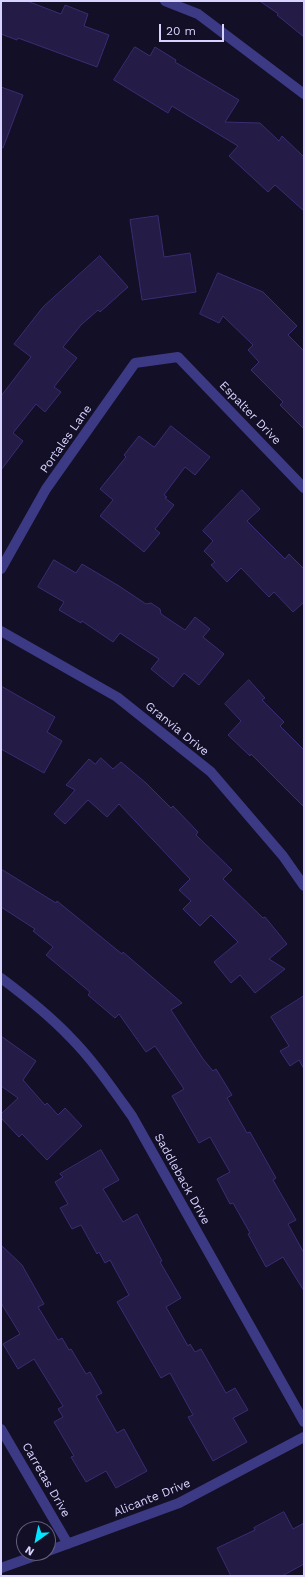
<!DOCTYPE html>
<style>
body{margin:0}
#map{position:relative;width:305px;height:1577px;overflow:hidden;background:#130f26;font-family:"Work Sans",sans-serif}
canvas{display:block}
.frame{position:absolute;inset:0;border:2px solid #d9d4ff;pointer-events:none}
.north{position:absolute;left:16px;top:1521px;width:40px;height:40px;box-sizing:border-box;background:#130f26;border:1px solid #625e7d;border-radius:50%;rotate:213deg;font-size:11px;font-weight:700;line-height:16px;text-align:center;color:#d9d4ff}
.north::after{content:'';display:block;margin:auto;width:14px;height:18px;background:#00e5ff;clip-path:polygon(50% 0,100% 100%,50% 72%,0 100%)}
.scale{position:absolute;left:159px;top:24px;width:65px;height:18px;box-sizing:border-box;border:2px solid #d9d4ff;border-top:0;padding-left:5px;font-size:12px;line-height:14px;white-space:nowrap;color:#d9d4ff;-webkit-text-stroke:3px #130f26;paint-order:stroke}
</style>
<div id="map">
<canvas width="305" height="1577"></canvas>
<div class="frame"></div>
<div class="north">N</div>
<div class="scale">20 m</div>
</div>
<script>
const ctx = document.querySelector('canvas').getContext('2d');
ctx.lineJoin = 'round';
function paint(path, color) {
  ctx.fillStyle = color;
  ctx.fill(path, 'evenodd');
}
function trace(path, color, width, dash) {
  ctx.strokeStyle = color;
  ctx.lineWidth = width;
  ctx.lineCap = dash ? 'butt' : 'round';
  ctx.setLineDash(dash || []);
  ctx.stroke(path);
}
function drawText(font, color, halo, rows, align = 'center') {
  ctx.font = font + ' "Work Sans",sans-serif';
  ctx.lineWidth = 3.5;
  ctx.setLineDash([]);
  ctx.textBaseline = 'middle';
  ctx.strokeStyle = halo;
  ctx.fillStyle = color;
  for (const [text, x, y, turn = 0] of rows) {
    ctx.save();
    ctx.translate(x, y);
    ctx.rotate((+turn || 0) * Math.PI / 180);
    ctx.textAlign = isNaN(turn) ? turn : align;
    if (halo) ctx.strokeText(text, 0, 0);
    ctx.fillText(text, 0, 0);
    ctx.restore();
  }
}
const building = new Path2D(`
 M1,1H27L61,14L65,5L88,14L84,26L109,35L97,67L18,38L17,40L1,34Z
 M260,1H304V37L277,15L278,14Z
 M135,47L150,56L155,47L176,60L175,62L239,100L225,122L260,123L279,141L282,136L304,157V211L275,185L268,192L229,156L238,146L172,106L168,113L114,80Z
 M1,87L23,95L3,148L1,147Z
 M158,216L164,257L190,253L196,292L142,300L130,220Z
 M100,256L128,287L100,312L98,310L81,325L63,347L77,358L54,387L61,392L45,412L36,404L13,433L23,441L1,470V396L31,357L14,344L43,307Z
 M218,273L263,292L297,326L288,335L304,351V429L280,405L283,402L251,370L259,362L248,350L253,345L223,316L219,323L200,314Z
 M171,426L210,457L195,475L185,467L164,495L167,497L165,498L174,505L155,529L160,533L144,552L100,516L113,500L100,489L126,457L124,455L139,436L154,447Z
 M242,490L260,509L247,521L285,559L289,554L304,569V602L293,612L274,592L269,597L241,568L227,582L211,565L215,562L204,551L213,541L203,531Z
 M54,560L76,573L82,564L119,586L146,604L151,603L160,609L161,614L185,630L195,617L210,629L203,637L224,654L199,685L184,673L173,687L151,669L159,659L120,633L113,642L82,621L81,623L59,610L64,602L38,587Z
 M249,680L265,698L262,700L284,722L280,726L304,750V807L251,754L250,756L228,735L241,721L225,704Z
 M1,686L55,717L47,732L62,741L44,773L1,749Z
 M101,758L113,769L121,762L146,783L171,808L173,806L198,832L196,835L232,870L223,879L263,918L265,917L287,944L269,959L285,969L255,993L240,975L231,983L214,962L238,942L211,915L200,926L183,909L191,901L179,890L190,879L119,804L107,817L88,800L65,824L54,814L75,790L66,785L89,759L95,764Z
 M1,869L56,903L57,901L122,954L123,952L182,1003L171,1010L203,1059L213,1071L216,1069L232,1095L227,1098L247,1133L250,1132L276,1178L273,1180L296,1220L288,1224L304,1253V1291L283,1257L266,1267L248,1234L250,1233L233,1203L230,1204L217,1179L230,1172L210,1137L199,1143L172,1096L184,1089L155,1046L146,1052L119,1014L115,1018L88,995L90,992L46,955L53,947L33,931L35,929L1,907Z
 M304,996V1069L299,1060L290,1066L280,1051L289,1046L271,1017Z
 M1,1036L36,1061L23,1080L45,1105L47,1103L58,1115L65,1108L82,1126L47,1160L22,1134L19,1137L1,1118V1114L18,1098L1,1086Z
 M101,1150L119,1180L103,1189L123,1222L137,1214L162,1261L160,1262L181,1298L166,1307L188,1346L190,1344L195,1352L201,1349L226,1393L235,1388L248,1410L233,1418L247,1442L213,1461L188,1417L193,1415L170,1373L161,1378L117,1302L129,1295L110,1260L105,1263L99,1252L97,1254L81,1225L72,1229L60,1208L68,1204L55,1182L63,1177L60,1174Z
 M1,1245L22,1265L44,1304L38,1307L58,1340L62,1338L69,1350L71,1349L86,1374L90,1372L102,1393L96,1396L117,1433L124,1429L147,1471L116,1488L106,1471L86,1482L71,1457L74,1456L54,1422L63,1417L58,1409L63,1406L34,1359L18,1369L3,1344L20,1334L1,1303Z
 M284,1512L293,1529L304,1523V1564L282,1576H231L217,1548L255,1530L254,1528Z`);
const street = new Path2D(`
 M165,1L198,14L304,94
 M1,569L46,489L135,363L178,357L304,488
 M1,631L117,697L211,772L283,856L304,886
 M1,978C25,996 48,1014 69,1036C93,1060 112,1088 132,1116L304,1422
 M1,1429L68,1544
 M48,1551L179,1503L304,1437
 M1,1568L43,1553`);
const streetNames = [
 ["Espalter Drive",250,413,46],
 ["Portales Lane",66,439,-55],
 ["Granvia Drive",177,729,39],
 ["Saddleback Drive",182,1179,61],
 ["Carretas Drive",46,1480,60],
 ["Alicante Drive",152,1498,-22]
];
paint(building, '#241b47');
trace(building, '#3b2d73', 1);
trace(street, '#3d3a85', 10);
drawText('12px', '#d9d4ff', '#130f26', streetNames);
</script>
